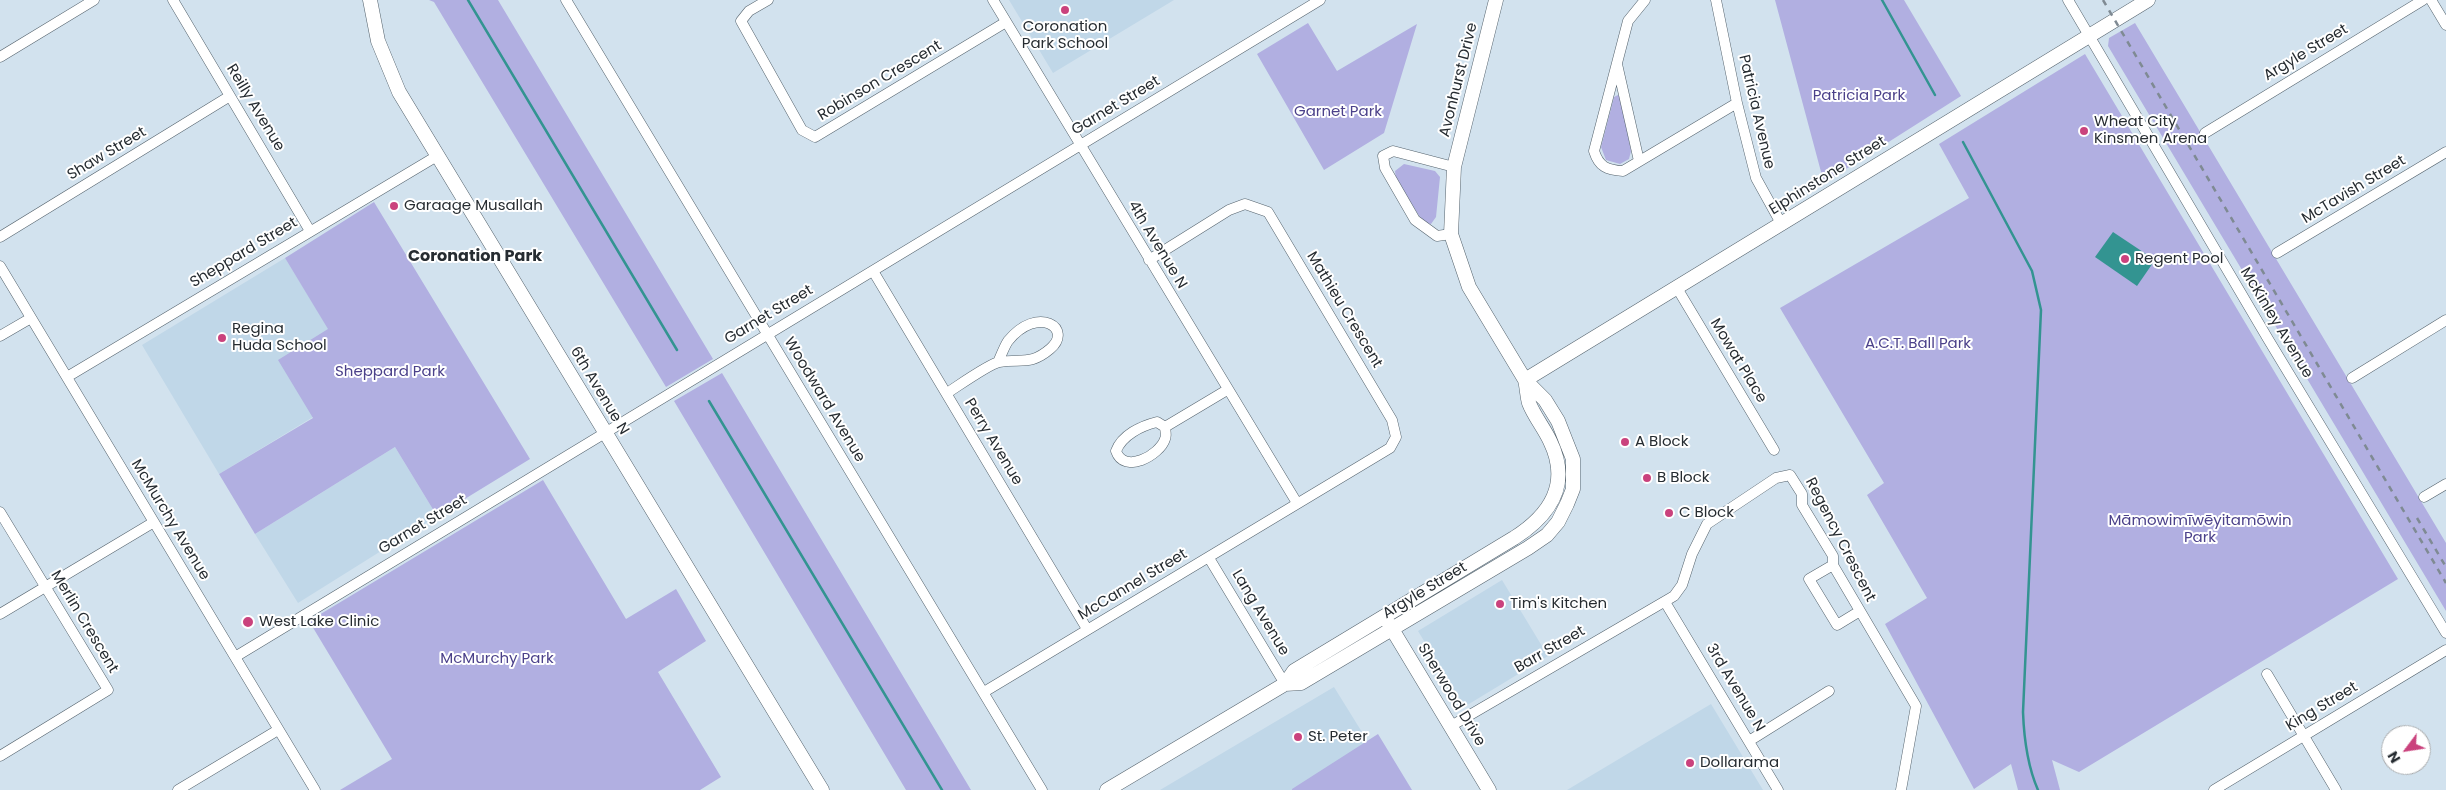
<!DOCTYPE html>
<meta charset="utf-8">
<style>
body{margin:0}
#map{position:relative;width:2446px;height:790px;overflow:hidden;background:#d2e2ee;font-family:Poppins,sans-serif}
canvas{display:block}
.north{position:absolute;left:2381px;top:725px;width:50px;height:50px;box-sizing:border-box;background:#fff;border:1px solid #a8abad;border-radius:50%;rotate:239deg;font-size:14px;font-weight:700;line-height:20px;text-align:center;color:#262c31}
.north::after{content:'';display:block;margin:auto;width:18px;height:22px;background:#ca427d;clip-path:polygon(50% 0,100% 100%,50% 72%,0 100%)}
</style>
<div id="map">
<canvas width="2446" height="790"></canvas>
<div class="north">N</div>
</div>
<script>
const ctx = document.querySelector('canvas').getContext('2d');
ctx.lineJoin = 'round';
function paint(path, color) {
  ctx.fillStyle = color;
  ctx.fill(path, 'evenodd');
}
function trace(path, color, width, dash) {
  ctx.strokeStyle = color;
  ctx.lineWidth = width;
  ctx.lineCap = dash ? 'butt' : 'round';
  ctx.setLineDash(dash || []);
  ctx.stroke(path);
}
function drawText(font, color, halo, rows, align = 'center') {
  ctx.font = font + ' Poppins,sans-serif';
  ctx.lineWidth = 4;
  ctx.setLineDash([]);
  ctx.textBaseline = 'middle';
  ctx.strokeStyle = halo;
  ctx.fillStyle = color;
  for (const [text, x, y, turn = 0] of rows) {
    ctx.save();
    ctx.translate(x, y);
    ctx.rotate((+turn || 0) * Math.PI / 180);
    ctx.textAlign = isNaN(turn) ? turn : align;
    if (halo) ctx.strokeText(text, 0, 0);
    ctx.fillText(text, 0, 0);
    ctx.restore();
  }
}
const built = new Path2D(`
 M1009,0H1174L1053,73Z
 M285,258L329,329L313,417L219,474L142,345Z
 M395,447L437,516L298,603L255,534Z
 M1502,580L1548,656L1464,707L1418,631Z
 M1334,687L1388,774L1362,790H1160Z
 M1711,704L1763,790H1567Z`);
const green = new Path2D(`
 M429,0H498L713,359L666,387L434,2Z
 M1775,0H1904L1961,96L1824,183Z
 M1308,23L1337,71L1417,24L1384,133L1324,170L1257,54Z
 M2135,23L2446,543V611L2108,46L2109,38Z
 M2085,54L2398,579L2079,772L2052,760L2060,790H2018L2011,764L1974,789L1885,624L1927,598L1867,495L1884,483L1780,308L1969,198L1939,144Z
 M1618,95L1621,98L1631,151L1629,159L1620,164L1606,160L1601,147L1614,97Z
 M1404,164L1435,171L1440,177L1436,217L1431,224L1423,222L1396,179L1395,171Z
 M374,202L530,459L437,516L395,447L255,534L219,474L313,418L278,360L328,329L285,258Z
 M722,373L971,790H906L674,401Z
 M543,480L626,619L676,589L706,641L658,672L721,777L700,790H340L392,759L309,621Z
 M1378,734L1412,790H1292V789Z`);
const water = new Path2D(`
 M2113,232L2155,260L2137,286L2095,257Z`);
const stream = new Path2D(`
 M468,0L677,350
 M1882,0L1935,95
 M1963,142L2032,271L2041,310L2023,712C2024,739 2027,765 2038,790
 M709,401L942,790`);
const street = new Path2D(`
 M173,0L310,231
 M566,0L1042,790
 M768,0L749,11L741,21L802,130L815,137L1006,22
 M993,0L1297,503
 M1645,0L1628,21L1594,151C1599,167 1607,170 1623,171L1737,103
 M1716,0L1737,103L1756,178L1782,225
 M2068,0L2268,339L2446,633
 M2431,0L2446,25
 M0,57L94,0
 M1617,64L1639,161
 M2205,133L2423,0
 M1451,234L1437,236L1415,220L1385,168L1383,156L1393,151L1454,167
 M0,237L230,96
 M2277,253L2446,152
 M0,266L315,790
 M873,271L1087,629
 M1677,288L1774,450
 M0,336L31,318
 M67,377L437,156
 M2352,378L2446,320
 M947,393C958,386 989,364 999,362C1021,358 1030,366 1050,349C1074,329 1038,304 1008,341C1004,347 1001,356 998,362
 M1157,422L1165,427C1165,430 1167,436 1165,439C1160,455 1124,475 1116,451C1122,435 1141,426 1157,422Z
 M1165,427L1227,390
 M2424,497L2446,484
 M0,512L108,690L0,756
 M1209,558L1285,684
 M1833,565L1809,579L1837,625L1860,611
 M1665,602L1778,790
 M0,614L154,522
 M235,657L1320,0
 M2267,674L2336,790
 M984,692L1390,448L1396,437L1392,420L1268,212L1245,204L1229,210L1149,260
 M1451,726L1674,596L1682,585L1692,554L1707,524L1776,478L1790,475L1802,494V505L1833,556V565L1916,706L1901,790
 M1749,741L1829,691
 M178,790L278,730
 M2214,790L2446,650`);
const secondary = new Path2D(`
 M370,0L378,41L399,92L822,790
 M1525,380L2148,0
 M1389,624L1489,790
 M1285,684L1301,683L1528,548L1547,535L1558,522L1567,504L1573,489V459L1558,421L1545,400L1525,380L1469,287L1451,234L1454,167L1496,0
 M1107,790L1285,684L1294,671L1514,538C1550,515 1571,484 1550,441C1544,428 1534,416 1529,403C1527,396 1527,388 1525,380`);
const rail = new Path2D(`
 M2103,0L2446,583
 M2417,518L2446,567`);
const markers = [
 [1065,10,5,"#ca427d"],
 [2084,131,5,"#ca427d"],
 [394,206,5,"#ca427d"],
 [2125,259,5,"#ca427d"],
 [222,338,5,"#ca427d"],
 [1625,442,5,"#ca427d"],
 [1647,478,5,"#ca427d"],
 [1669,513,5,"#ca427d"],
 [1500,604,5,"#ca427d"],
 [248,622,6,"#ca427d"],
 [1298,737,5,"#ca427d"],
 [1690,763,5,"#ca427d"]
];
const poiNames = [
 ["Coronation",1065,27,"center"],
 ["Park School",1065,44,"center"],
 ["Wheat City",2094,122],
 ["Kinsmen Arena",2094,139],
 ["Garaage Musallah",404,206],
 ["Regent Pool",2135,259],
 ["Regina",232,329],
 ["Huda School",232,346],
 ["A Block",1635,442],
 ["B Block",1657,478],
 ["C Block",1679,513],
 ["Tim's Kitchen",1510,604],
 ["West Lake Clinic",259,622],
 ["St. Peter",1308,737],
 ["Dollarama",1700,763]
];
const streetNames = [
 ["Argyle Street",2306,53,-31],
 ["Avonhurst Drive",1459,80,-76],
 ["Robinson Crescent",880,81,-31],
 ["Garnet Street",1116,106,-31],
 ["Reilly Avenue",255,108,59],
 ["Patricia Avenue",1756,112,77],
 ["Shaw Street",107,154,-31],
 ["Elphinstone Street",1828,176,-32],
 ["McTavish Street",2354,190,-31],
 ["4th Avenue N",1157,245,59],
 ["Sheppard Street",244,253,-31],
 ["Mathieu Crescent",1344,310,59],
 ["Garnet Street",769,315,-31],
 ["McKinley Avenue",2276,323,59],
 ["Mowat Place",1738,361,59],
 ["6th Avenue N",599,391,59],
 ["Woodward Avenue",824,400,59],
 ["Perry Avenue",993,442,59],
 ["McMurchy Avenue",170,520,59],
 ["Garnet Street",423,525,-31],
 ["Regency Crescent",1840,540,63],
 ["McCannel Street",1133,585,-31],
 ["Argyle Street",1425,591,-31],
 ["Lang Avenue",1260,613,59],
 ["Merlin Crescent",84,622,59],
 ["Barr Street",1550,650,-30],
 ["3rd Avenue N",1735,688,59],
 ["Sherwood Drive",1451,695,59],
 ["King Street",2322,707,-31]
];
const parkNames = [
 ["Patricia Park",1859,96],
 ["Garnet Park",1338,112],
 ["A.C.T. Ball Park",1918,344],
 ["Sheppard Park",390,372],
 ["Māmowimīwēyitamōwin",2200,521],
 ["Park",2200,538],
 ["McMurchy Park",497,659]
];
const neighbourhoodNames = [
 ["Coronation Park",475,257]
];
paint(built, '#c0d7e8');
paint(green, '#b1afe1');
paint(water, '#339491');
trace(stream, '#339491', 2.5);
trace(street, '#55636d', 11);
trace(secondary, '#55636d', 15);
trace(street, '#fff', 10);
trace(secondary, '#fff', 14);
trace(rail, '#7f8a93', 2.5, [6, 6]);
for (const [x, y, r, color] of markers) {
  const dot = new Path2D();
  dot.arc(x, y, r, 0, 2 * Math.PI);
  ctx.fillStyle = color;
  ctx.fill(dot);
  trace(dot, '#fff', 2);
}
drawText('15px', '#262c31', '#fff', poiNames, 'left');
drawText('15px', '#262c31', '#fff', streetNames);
drawText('15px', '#4b418a', '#fff', parkNames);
drawText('bold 16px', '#262c31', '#fff', neighbourhoodNames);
</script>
